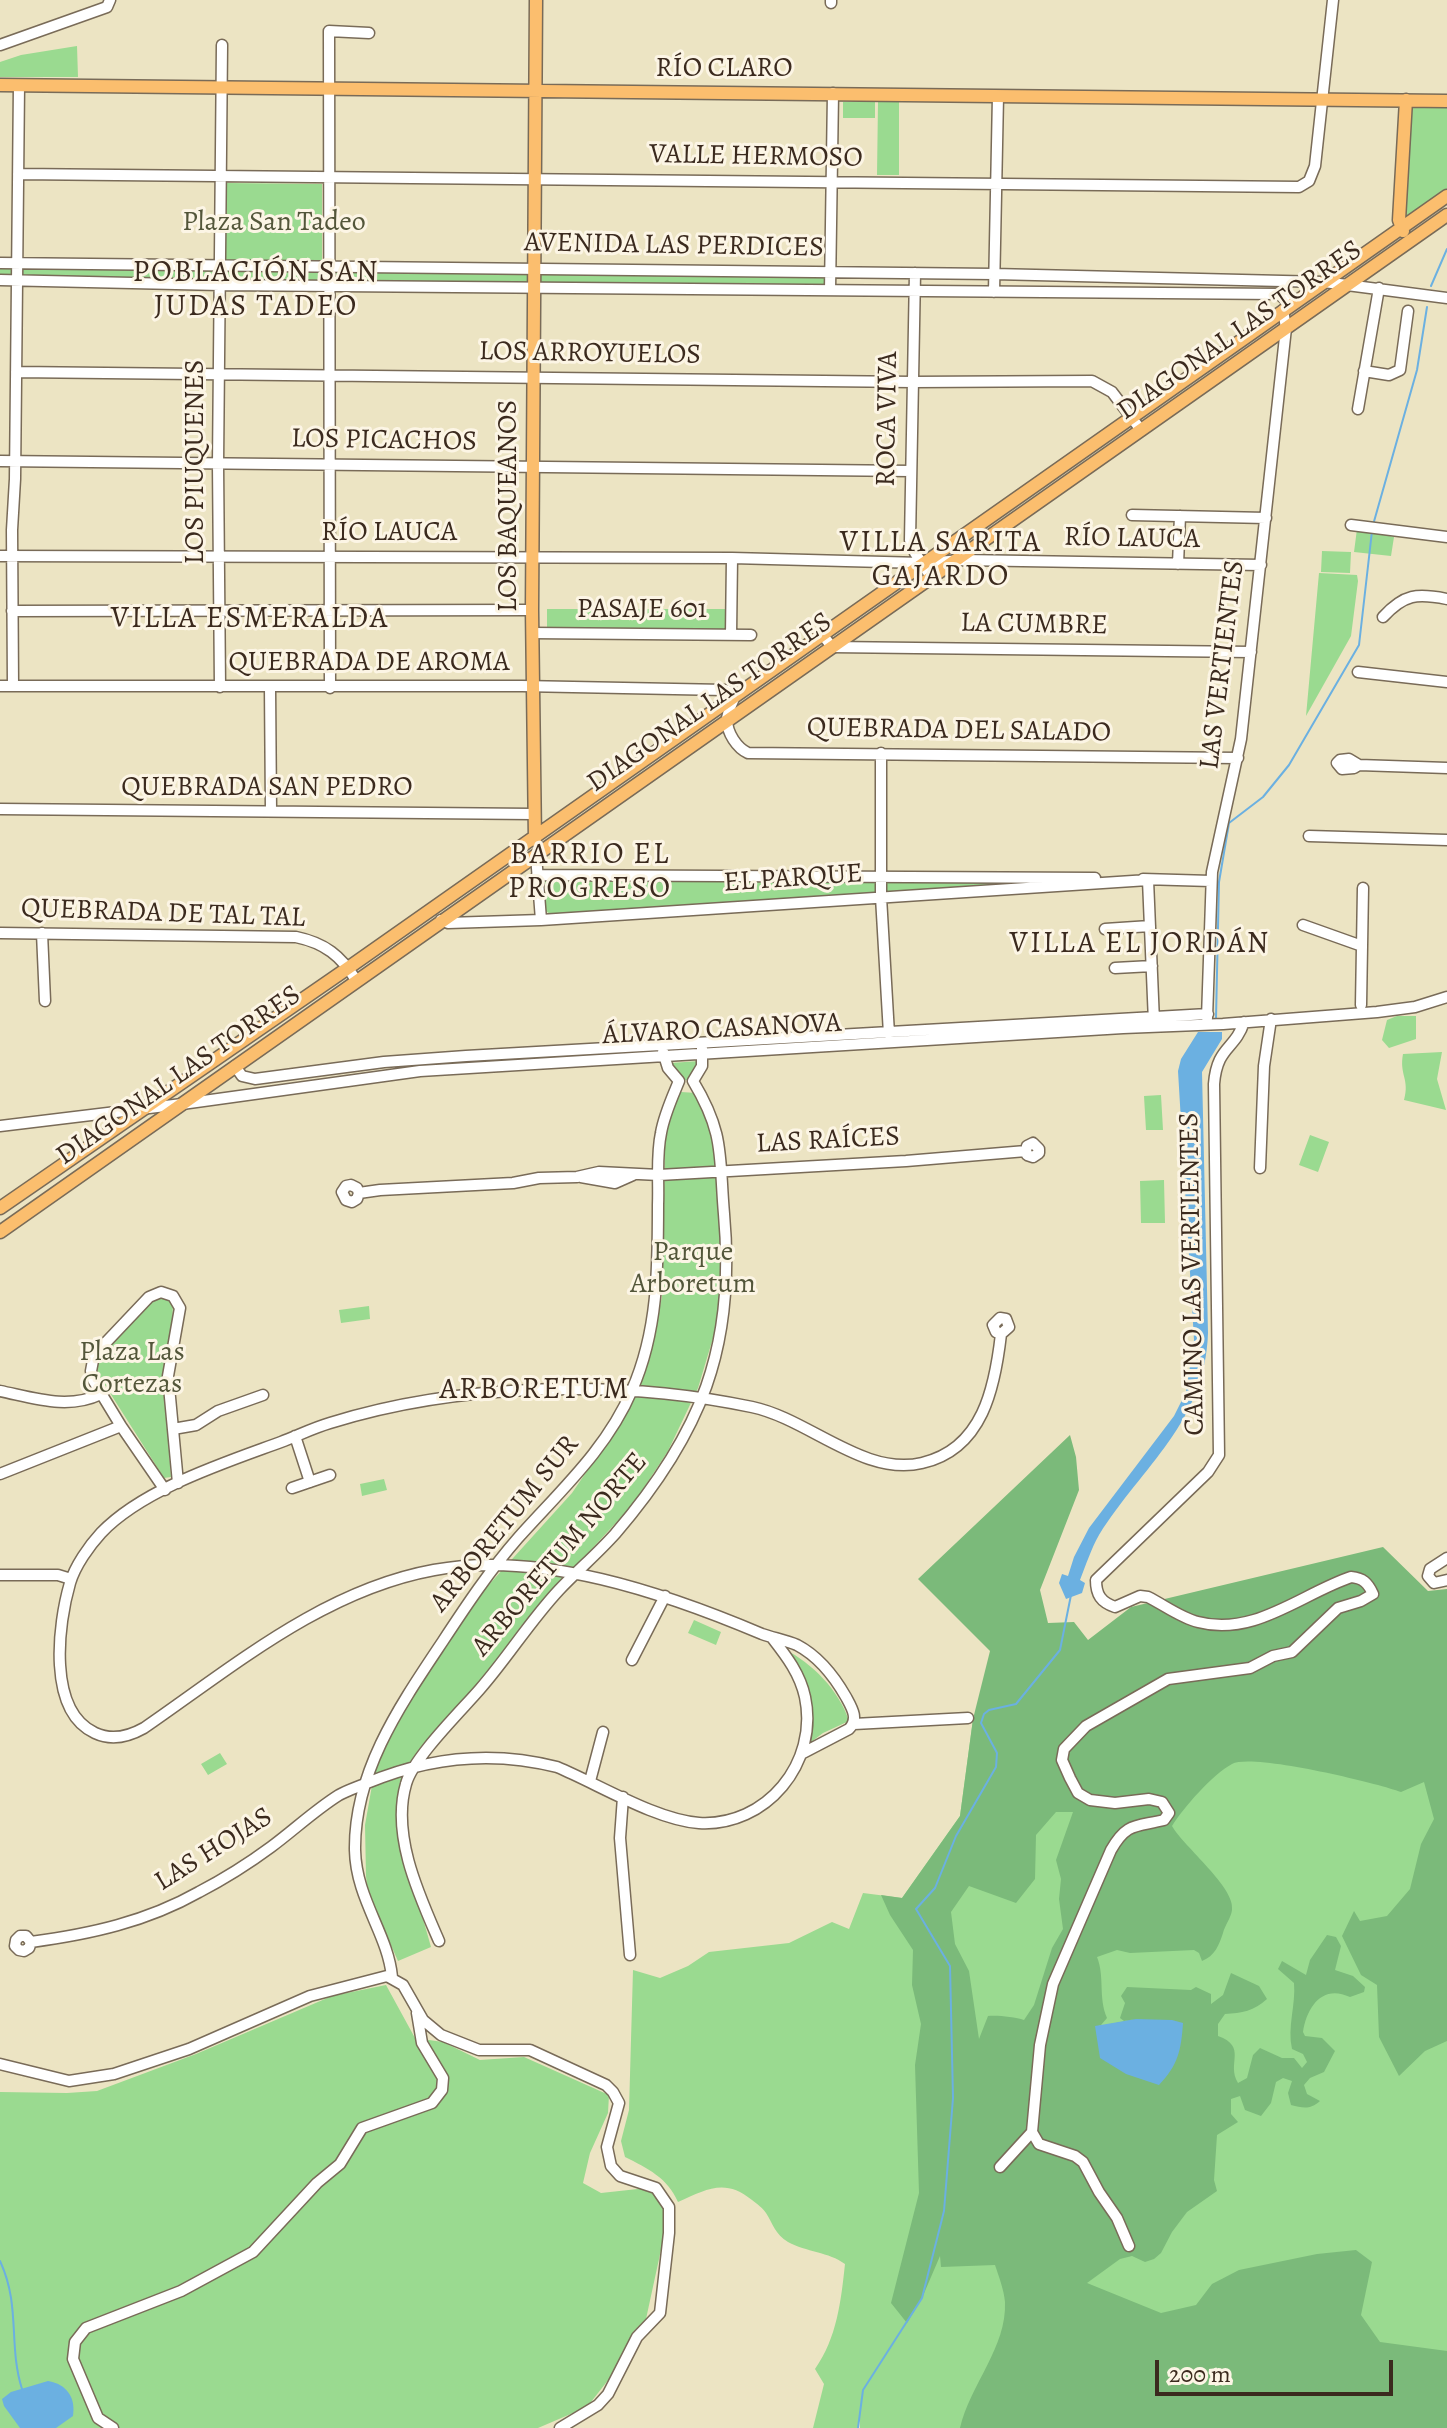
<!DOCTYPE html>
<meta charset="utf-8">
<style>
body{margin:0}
#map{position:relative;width:1447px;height:2428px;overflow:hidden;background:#ece4c3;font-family:Alegreya,serif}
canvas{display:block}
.scale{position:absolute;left:1155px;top:2360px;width:238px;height:36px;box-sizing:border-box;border:4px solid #3b2a1e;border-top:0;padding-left:10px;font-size:24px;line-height:28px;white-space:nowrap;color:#3b2a1e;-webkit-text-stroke:6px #fcf5e5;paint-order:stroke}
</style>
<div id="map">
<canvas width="1447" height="2428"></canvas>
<div class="scale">200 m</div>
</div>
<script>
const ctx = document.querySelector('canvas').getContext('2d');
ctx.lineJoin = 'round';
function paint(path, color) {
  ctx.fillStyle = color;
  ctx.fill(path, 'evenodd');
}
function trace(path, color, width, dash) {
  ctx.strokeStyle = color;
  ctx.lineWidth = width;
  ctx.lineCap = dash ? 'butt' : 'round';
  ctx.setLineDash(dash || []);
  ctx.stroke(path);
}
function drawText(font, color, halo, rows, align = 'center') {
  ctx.font = font + ' Alegreya,serif';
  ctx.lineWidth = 6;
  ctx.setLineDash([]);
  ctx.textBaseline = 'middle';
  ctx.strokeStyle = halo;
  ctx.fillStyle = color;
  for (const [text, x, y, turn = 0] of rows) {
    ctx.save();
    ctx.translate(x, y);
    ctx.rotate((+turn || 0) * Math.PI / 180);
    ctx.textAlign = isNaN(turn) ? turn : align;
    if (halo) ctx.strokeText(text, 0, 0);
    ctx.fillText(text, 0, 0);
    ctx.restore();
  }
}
const green = new Path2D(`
 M77,46L78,77H0V62L21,55Z
 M843,102H875V118H843Z
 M878,102H899V175H877Z
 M1409,105L1447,106V191L1401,223Z
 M226,183L322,184V263L225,262Z
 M0,269H526L825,278V290L249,280L0,279Z
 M1357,529L1394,537L1391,556L1354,552Z
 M1322,551L1351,552L1350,573L1321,572Z
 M1319,573L1357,575L1358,581L1351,636L1306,716Z
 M547,609H726V629H547Z
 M1109,880L550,914L546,911L545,881Z
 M1397,1016H1416V1039L1389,1048L1382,1040L1387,1020Z
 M1442,1052L1437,1079L1446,1110L1404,1100C1410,1079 1399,1075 1403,1054Z
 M699,1061L692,1078C679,1085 674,1074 671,1063Z
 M681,1092L697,1093L711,1126L716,1158L723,1274L719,1318L698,1388L668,1451L634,1503L521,1626L485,1677L419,1749L409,1764L397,1798V1827L431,1947L398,1961L368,1894L366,1876L365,1825L374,1774L386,1743L446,1639L475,1600L572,1493L604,1446L652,1343L662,1297L665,1146L670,1112Z
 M1161,1095L1163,1130H1146L1144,1096Z
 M1310,1135L1329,1142L1318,1172L1299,1165Z
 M1164,1180L1165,1223H1141L1140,1181Z
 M166,1298L173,1304L172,1325L163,1370L171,1477L164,1478L96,1371L97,1360L153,1300Z
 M369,1306L370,1319L341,1323L339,1310Z
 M384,1479L387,1490L362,1496L360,1484Z
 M1447,1591V2428H860V2417L858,2428H813L824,2384L815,2369C837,2338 841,2301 845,2264C829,2252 806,2252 788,2242C775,2234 773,2224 766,2213C763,2208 757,2204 752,2200C725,2178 707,2189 678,2202C668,2178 647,2168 625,2157L621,2141L629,2110L633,1970L660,1978L688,1966L709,1952L789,1943L832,1922L849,1929L863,1893L902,1898L960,1816L973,1719L1041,1698Z
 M694,1620L721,1632L716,1645L688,1633Z
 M784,1649C812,1663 839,1690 849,1721L823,1733L811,1742C817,1702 805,1682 784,1649Z
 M220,1753L227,1764L208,1775L201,1764Z
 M386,1985L415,2038L443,2042L480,2060L524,2057L609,2095L608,2113L590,2153L583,2183L601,2193L647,2188L662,2198L667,2222L646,2319L633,2332L609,2379L587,2407L538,2428H0V2092L67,2093L97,2091L196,2054L332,1996Z`);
const forest = new Path2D(`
 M1070,1435L1076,1457L1079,1490L1040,1590L1048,1623L1074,1622L1088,1640L1131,1607L1383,1547L1428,1591L1447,1589V2041L1425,2051L1399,2076L1379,2037L1377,1985L1361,1975L1342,1936L1354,1911L1360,1921L1387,1916L1410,1889L1421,1844L1434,1819L1424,1782L1401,1792C1376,1783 1253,1753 1232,1764C1213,1774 1184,1807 1172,1826C1184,1847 1236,1888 1232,1910C1231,1918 1225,1925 1223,1933C1219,1945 1215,1956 1202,1961L1199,1953L1194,1950L1130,1953L1117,1950L1097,1957C1105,1977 1098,1997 1107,2018L1101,2025L1095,2027L1136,2019L1124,2021L1120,2018L1125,2003L1121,1996L1127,1987L1191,1990L1196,1987L1211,1994V2004L1223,1995L1231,1973L1259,1986L1267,1999C1254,2011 1242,2013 1225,2014L1218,2024V2036C1248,2047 1226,2063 1238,2083L1247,2078L1253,2055L1260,2048L1282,2058H1294L1302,2068L1307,2062L1303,2054L1292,2049C1287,2027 1296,2005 1294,1983L1278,1969L1282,1961L1306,1975L1310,1960L1327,1935L1336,1937L1341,1946L1335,1970L1353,1976L1365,1987L1364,1992L1350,1997C1323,1984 1307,2006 1303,2032L1305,2036L1322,2038L1335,2051L1324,2072L1310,2078L1304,2085L1307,2094L1320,2101C1310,2110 1303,2108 1291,2105L1288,2093L1292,2081L1283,2078L1276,2082L1271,2103L1261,2116L1245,2110L1240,2096L1231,2099V2114L1238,2122L1217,2135L1214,2180L1217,2191L1187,2212L1172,2232L1161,2253L1154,2259L1145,2262L1132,2256L1120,2259L1087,2283L1161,2313L1196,2305L1212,2284L1239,2270L1317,2254L1356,2250L1372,2262L1361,2315L1380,2342L1447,2351V2428H960C970,2385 1007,2347 1005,2302C1004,2290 999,2277 995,2265L941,2267L940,2256L922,2298L907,2323L891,2303L919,2193L915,2065L921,2024L912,1985L913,1950L890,1915L881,1895L902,1898L960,1816L973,1719L990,1651L918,1579ZM1056,1812H1073L1056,1860L1061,1879L1059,1899L1063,1929L1052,1948L1034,2005L1024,2020C1015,2017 997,2015 988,2016L979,2039L969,1971L955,1944L951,1912L969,1886L1016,1903L1035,1879L1036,1835Z`);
const water = new Path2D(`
 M1198,1032H1222V1039L1202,1072L1208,1333C1205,1423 1143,1465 1099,1535C1091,1549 1086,1565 1080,1580L1085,1583L1082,1593L1066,1599L1059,1583L1062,1574L1068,1576L1074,1557L1089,1528L1174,1416L1186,1392L1194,1340L1178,1071L1181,1059Z
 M1136,2019L1172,2020L1183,2023C1181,2051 1178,2065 1159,2085L1126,2074L1100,2058L1095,2026Z
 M48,2381C67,2384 76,2398 73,2416L56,2428H20L4,2406L2,2399L11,2392Z`);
const stream = new Path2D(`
 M1431,286L1447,249
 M1373,525L1417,370L1427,307
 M1216,1018L1219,882L1229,823L1263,797L1289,765L1359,645L1372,531
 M0,2261C21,2306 8,2345 22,2389
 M858,2428L863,2390L922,2298L944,2211L953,2098L950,1966L916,1909L935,1888L956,1836L996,1767L997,1753L981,1723L984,1714L989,1710L1016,1704L1060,1650L1071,1595`);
const minor = new Path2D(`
 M831,0V3
 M0,45L107,7L110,0
 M18,174L1299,187L1309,181L1315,166L1333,0
 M0,263L994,274L1324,282L1447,298
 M915,273L910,540L915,553L922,563L963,560L1261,565
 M0,280L220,285L1279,294L1291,305
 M830,290L833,93
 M994,292L998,96
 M1364,371L1389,375L1400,370L1408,311
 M16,372L913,382L1092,381L1112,392L1141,430
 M1358,409L1379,288
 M0,461L911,471
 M1132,515L1266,518
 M1351,525L1447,537
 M0,556L732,558L922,563L931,577
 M1178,564L1180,516
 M12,611L532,610
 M1383,617C1404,594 1417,593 1447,599
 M532,633L751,635
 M822,634L832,647L1251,652
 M731,635L732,558
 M1358,672L1447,682
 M0,686H522L725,690L736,694C733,701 727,712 727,720C727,733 737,748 748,753L1238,758
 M13,686L12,530L15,479L19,85
 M220,687L218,464L222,45
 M270,687L271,811
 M330,688L329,31L369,33
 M881,753V897L889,1034
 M1359,765L1349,759L1340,760L1337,763L1342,769L1354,768L1359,765L1447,768
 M0,809L533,814
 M1309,836L1447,840
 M536,855L541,920
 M537,875L1095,878
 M1143,879L1211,881
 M1148,880L1154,1022
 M441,920L448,923L541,920L1148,880
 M1303,925L1362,946
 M1105,929L1150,926
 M0,933L296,937C325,943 341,956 356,980
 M42,933L45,1001
 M1115,968L1152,966
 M1361,1005L1363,888
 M1207,1018L1212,872L1241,739L1286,328L1283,310
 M663,1052L668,1068L679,1081
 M235,1066L242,1076L255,1079L384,1062L466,1056L1208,1014
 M693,1081L702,1066V1048
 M0,1126L182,1104L420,1071L1123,1028L1223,1024L1377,1012L1415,1007L1447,997
 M1260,1168L1264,1066L1271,1019
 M581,1177L615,1183L633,1175
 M359,1193L357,1188L351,1185L346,1186L342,1192L346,1200L352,1202L357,1199L359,1193L380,1190L513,1183L539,1178L577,1177L599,1172L659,1175L906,1161L1026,1151L1027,1146L1033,1143L1039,1149V1153L1033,1157L1027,1155L1026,1151
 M0,1391C34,1398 68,1410 101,1394
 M173,1429L196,1425L218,1411L263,1395
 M295,1436L310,1482
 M0,1474L121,1426
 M292,1488L330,1475
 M165,1490L121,1426L93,1380L91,1371L94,1355L149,1297L161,1292L173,1296L180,1308L168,1376L178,1483
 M1447,1558L1430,1569L1428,1576L1434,1583L1447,1580
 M0,1575H58L71,1579
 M632,1660L665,1596
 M854,1724L968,1718
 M801,1754L849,1729C859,1719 852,1708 846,1697C834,1676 818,1656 797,1645C786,1640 773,1638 762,1634C665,1593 540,1550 434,1570C324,1590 234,1666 144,1728C128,1737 112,1741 95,1733C47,1711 58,1624 70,1583C75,1566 89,1546 101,1533C143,1489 224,1463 281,1442C297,1436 313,1428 330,1423C458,1383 620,1379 752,1407C809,1419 864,1477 922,1463C983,1449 995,1387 1001,1334L1009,1327L1006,1319L1000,1318L993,1325L996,1332L1001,1334
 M590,1781L603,1732
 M623,1797L620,1838L630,1955
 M439,1941C419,1895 391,1835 406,1784C413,1758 461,1711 480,1689C508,1657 530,1621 559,1590C577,1571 597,1554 615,1534C701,1434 736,1347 724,1214C719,1156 725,1134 693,1081
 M31,1942L26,1936H20L16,1940L15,1946L19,1950L24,1951L29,1948L31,1942C90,1934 146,1922 199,1892C224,1879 248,1864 271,1847C294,1830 315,1810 339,1795C348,1790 358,1787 367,1783C429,1757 491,1750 557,1767C598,1784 656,1820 699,1823C766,1827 819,1763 805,1697C800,1674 787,1657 773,1639
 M392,1977C388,1934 356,1899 355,1850C354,1771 401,1704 443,1641C466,1606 490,1570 518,1538C560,1491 607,1449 632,1390C658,1331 658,1269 658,1205C659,1181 656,1156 661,1133C664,1115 672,1098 679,1081
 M0,2064L69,2081L114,2074L189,2049L310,1996L387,1976L403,1985L423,2020L441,2035L479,2050H530L606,2085L613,2092L619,2103L607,2147L611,2166L620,2176L656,2188L669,2207V2233L660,2313L637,2337L608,2394L598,2405L560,2428
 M1032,2132L1039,2144L1075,2156L1083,2162L1099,2192L1117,2218L1129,2246
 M1000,2167L1032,2132L1040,2045L1053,1984L1111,1850C1127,1822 1136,1827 1164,1820L1169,1813L1162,1802L1149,1799L1115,1803L1090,1800L1078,1793L1070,1778L1062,1760L1064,1749L1086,1726L1168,1679L1250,1668L1273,1656L1292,1652L1338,1608L1361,1601L1373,1594C1368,1583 1363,1578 1351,1577C1301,1594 1254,1637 1198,1622C1181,1618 1164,1605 1148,1597L1140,1596L1115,1607C1101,1602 1096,1595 1096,1580L1208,1472L1219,1455L1214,1084C1217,1046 1235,1050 1244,1022
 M113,2428L98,2418L73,2359L75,2342L86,2328L181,2291L253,2252L317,2183L340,2164L362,2128L432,2103L442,2090L443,2078L422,2043L417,2013`);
const major = new Path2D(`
 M0,85L1447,101
 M1403,231L1399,220L1406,100
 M535,840L532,610L536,0
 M0,1208L348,968L1447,196
 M0,1232L1447,215`);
const streetNames = [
 ["RÍO CLARO",724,69],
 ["VALLE HERMOSO",756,157,1],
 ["AVENIDA LAS PERDICES",674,246,1],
 ["DIAGONAL LAS TORRES",1240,331,-35],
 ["LOS ARROYUELOS",590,354,1],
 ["ROCA VIVA",888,419,-89],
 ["LOS PICACHOS",384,441,1],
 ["LOS PIUQUENES",196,462,-90],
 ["LOS BAQUEANOS",509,506,-90],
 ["RÍO LAUCA",389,533],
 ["RÍO LAUCA",1132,539,1],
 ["PASAJE 601",642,610],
 ["LA CUMBRE",1034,625,1],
 ["QUEBRADA DE AROMA",369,663],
 ["LAS VERTIENTES",1223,665,-83],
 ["DIAGONAL LAS TORRES",710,703,-35],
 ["QUEBRADA DEL SALADO",959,731,1],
 ["QUEBRADA SAN PEDRO",267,788],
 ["EL PARQUE",793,879,-4],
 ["QUEBRADA DE TAL TAL",163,914,2],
 ["ÁLVARO CASANOVA",722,1030,-3],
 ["DIAGONAL LAS TORRES",179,1076,-35],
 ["LAS RAÍCES",828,1141,-3],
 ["CAMINO LAS VERTIENTES",1193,1274,-91],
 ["ARBORETUM SUR",505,1524,-51],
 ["ARBORETUM NORTE",560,1555,-50],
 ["LAS HOJAS",214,1850,-32]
];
const parkNames = [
 ["Plaza San Tadeo",274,223],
 ["Parque",693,1253],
 ["Arboretum",693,1285],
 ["Plaza Las",132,1353],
 ["Cortezas",132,1385]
];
const neighbourhoodNames = [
 ["POBLACIÓN SAN",256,274],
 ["JUDAS TADEO",256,308],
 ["VILLA SARITA",941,544],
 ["GAJARDO",941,578],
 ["VILLA ESMERALDA",250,620],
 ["BARRIO EL",590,856],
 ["PROGRESO",590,890],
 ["VILLA EL JORDÁN",1140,945],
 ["ARBORETUM",535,1391]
];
paint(green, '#9ada90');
paint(forest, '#7bba7a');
paint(water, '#6bb0e1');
trace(stream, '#6bb0e1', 2);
trace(minor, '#796b58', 13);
trace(major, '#796b58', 15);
trace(minor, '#fff', 10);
trace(major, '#fbbe6e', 12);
drawText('28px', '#3b2a1e', '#fcf5e5', streetNames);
drawText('28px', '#53563a', '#fcf5e5', parkNames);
ctx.letterSpacing = '2px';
drawText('30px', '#3b2a1e', '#fcf5e5', neighbourhoodNames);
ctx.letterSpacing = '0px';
</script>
